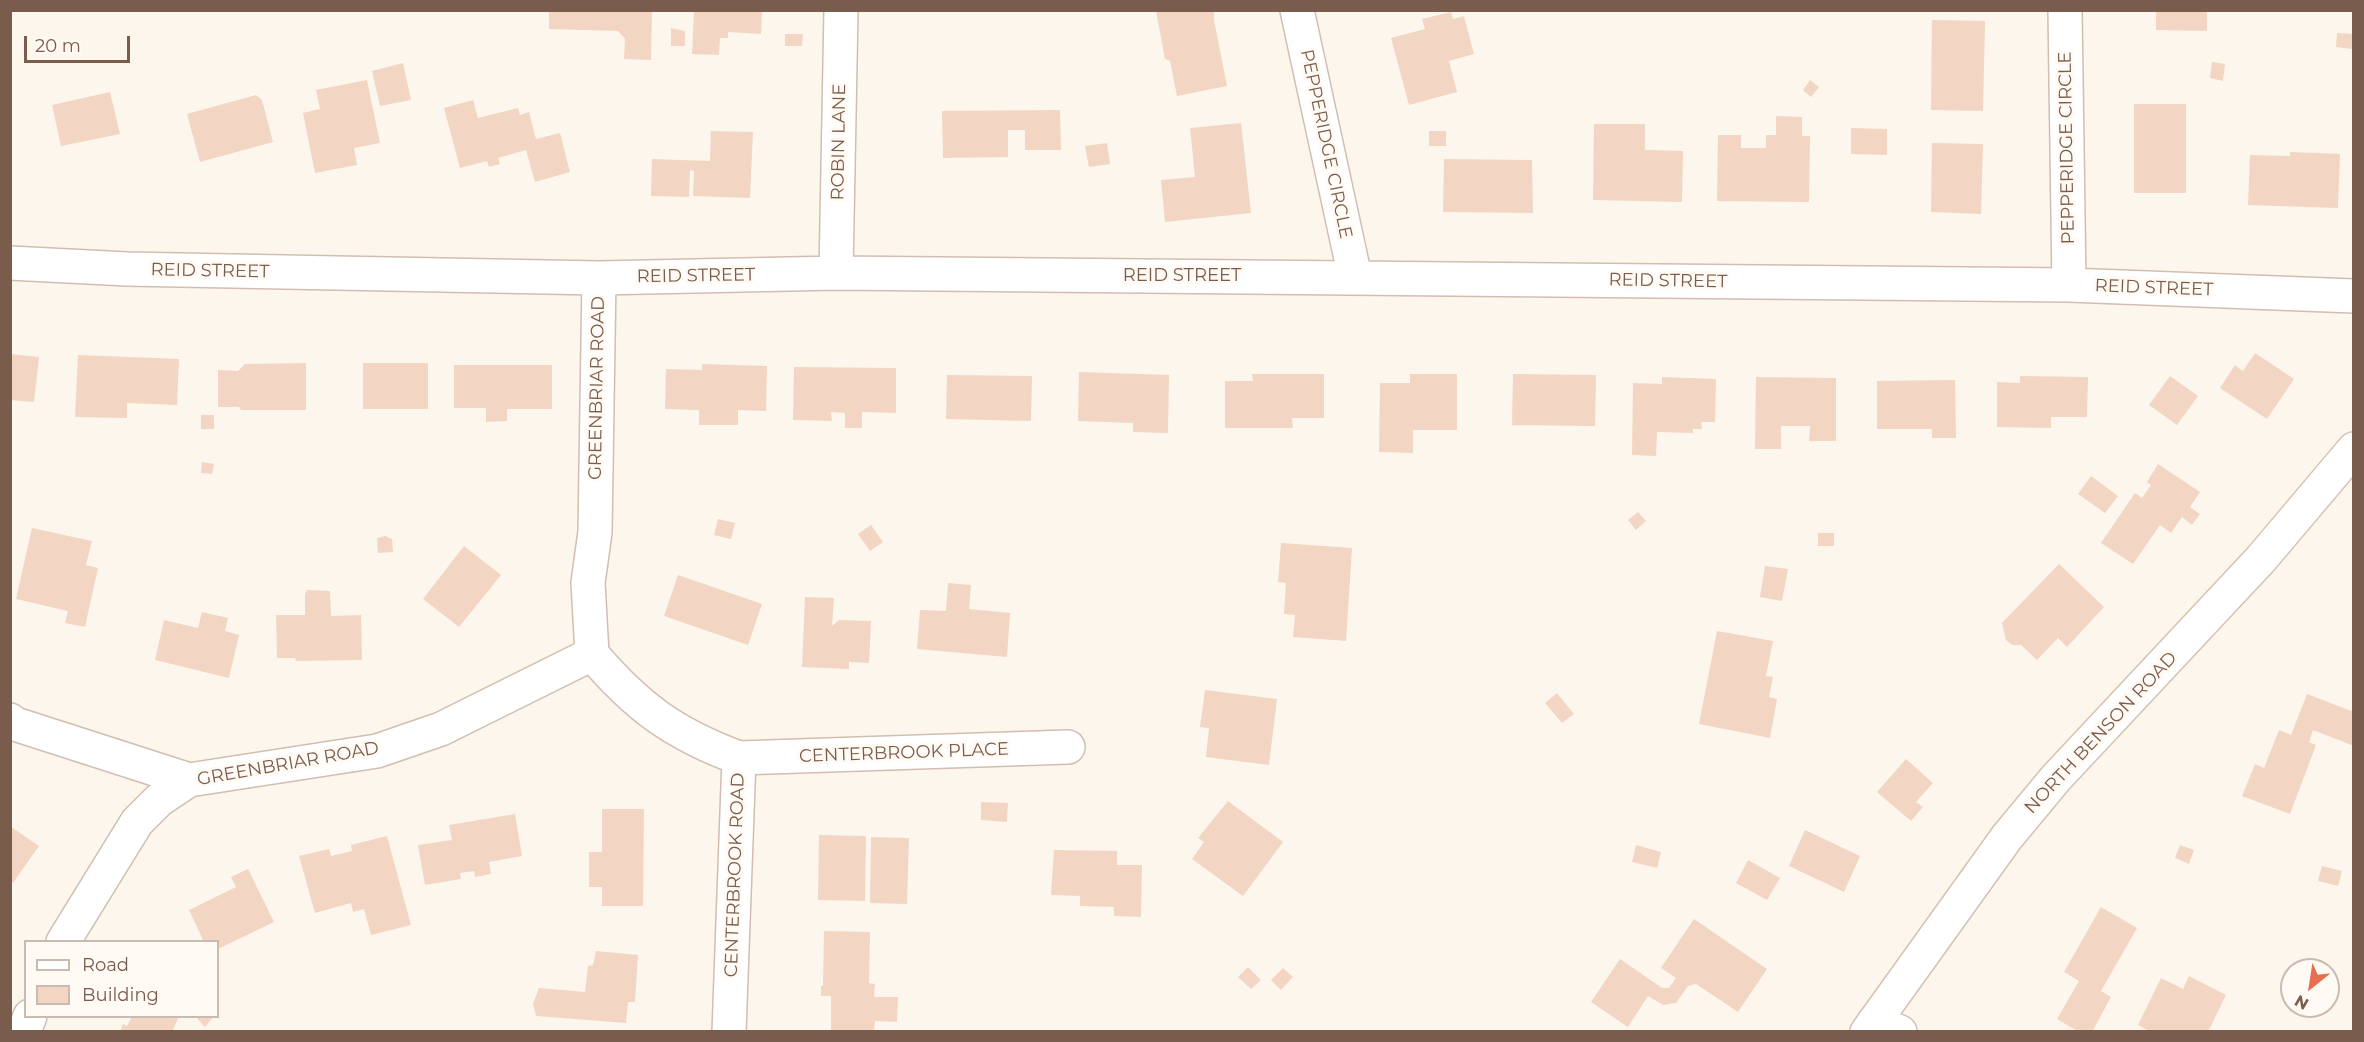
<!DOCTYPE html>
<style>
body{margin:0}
#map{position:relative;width:2364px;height:1042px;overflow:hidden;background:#fdf6ec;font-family:Montserrat,sans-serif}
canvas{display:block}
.frame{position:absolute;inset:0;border:12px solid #7a5c4d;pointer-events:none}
.legend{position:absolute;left:24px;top:940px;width:195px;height:78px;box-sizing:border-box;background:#fffaf3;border:2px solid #cabbb1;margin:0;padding:8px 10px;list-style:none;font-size:18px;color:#7a5c4d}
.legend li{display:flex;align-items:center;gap:12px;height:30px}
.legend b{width:30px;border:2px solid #cabbb1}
.north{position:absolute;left:2280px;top:958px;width:60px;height:60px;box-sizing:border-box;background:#fffaf3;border:2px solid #cabbb1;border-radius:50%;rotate:210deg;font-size:16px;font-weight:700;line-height:24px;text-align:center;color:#7a5c4d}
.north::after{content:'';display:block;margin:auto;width:21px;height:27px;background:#e76f51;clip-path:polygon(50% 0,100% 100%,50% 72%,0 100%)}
.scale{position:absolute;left:24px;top:36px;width:106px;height:27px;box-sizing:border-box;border:3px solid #7a5c4d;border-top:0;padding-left:8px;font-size:18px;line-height:21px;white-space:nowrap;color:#7a5c4d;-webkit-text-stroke:4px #fffaf3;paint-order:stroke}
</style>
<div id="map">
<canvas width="2364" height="1042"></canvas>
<div class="frame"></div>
<ul class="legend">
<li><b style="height:8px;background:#fff"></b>Road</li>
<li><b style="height:16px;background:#f3d5c3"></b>Building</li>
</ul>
<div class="north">N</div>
<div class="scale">20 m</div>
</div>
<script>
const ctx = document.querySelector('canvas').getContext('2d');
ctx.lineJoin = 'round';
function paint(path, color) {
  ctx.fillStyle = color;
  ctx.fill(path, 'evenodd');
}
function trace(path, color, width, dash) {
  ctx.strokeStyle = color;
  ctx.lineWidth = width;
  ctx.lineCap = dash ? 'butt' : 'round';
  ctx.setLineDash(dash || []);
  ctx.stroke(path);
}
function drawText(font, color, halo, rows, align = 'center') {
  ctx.font = font + ' Montserrat,sans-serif';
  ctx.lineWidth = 6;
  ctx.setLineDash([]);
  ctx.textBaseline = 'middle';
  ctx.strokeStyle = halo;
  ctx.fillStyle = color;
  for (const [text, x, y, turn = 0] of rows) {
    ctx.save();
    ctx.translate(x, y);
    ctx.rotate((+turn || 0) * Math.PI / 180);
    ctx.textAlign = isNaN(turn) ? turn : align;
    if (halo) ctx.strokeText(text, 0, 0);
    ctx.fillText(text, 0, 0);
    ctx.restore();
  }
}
const building = new Path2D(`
 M549,10H652L651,60L624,59L625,39L618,31L549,29Z
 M694,10H762L761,34L728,32V38H720L719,55L692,54Z
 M1214,10V20L1227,86L1177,96L1170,61L1165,59L1156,11Z
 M2156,10H2207V31L2156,30Z
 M1451,12L1453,19L1464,16L1474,54L1449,61L1457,92L1409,105L1391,38L1425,29L1422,19Z
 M1932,20L1985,21L1983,111L1931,110Z
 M671,28L685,31V46H671Z
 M2337,33L2354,34L2352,49L2336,47Z
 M785,34H803L802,46H785Z
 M2212,62L2225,64L2223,81L2210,78Z
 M403,63L411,100L380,106L372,71Z
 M367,80L380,143L354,148L357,165L315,173L303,113L320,109L316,90Z
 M1810,80L1819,87L1811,97L1803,90Z
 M110,92L120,134L61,146L52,105Z
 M256,95L262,100L273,142L200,162L187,114Z
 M473,100L478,118L518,108L520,115L529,112L536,139L560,133L570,172L535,182L526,150L498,158L500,164L489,167L487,161L460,168L444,108Z
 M2134,104H2186V193H2134Z
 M1060,110L1061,150H1025V130H1008V157L943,158L942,111Z
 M1776,116L1802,117V136H1810L1809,202L1717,201L1718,135H1741V148H1766V135H1776Z
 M1241,123L1251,213L1165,222L1161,180L1195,177L1190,128Z
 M1594,124H1645V150L1683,151L1682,202L1593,200Z
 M1851,128L1887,129V155L1851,154Z
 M711,131L753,132L750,198L693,196L694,171L690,170L689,197L651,196L652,159L710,161Z
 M1429,131H1446V146H1429Z
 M1107,143L1110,164L1089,167L1085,146Z
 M1932,143L1983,144L1981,214L1931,212Z
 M2290,152L2340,154L2338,208L2248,205L2250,155L2290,156Z
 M1444,159L1532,160L1533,213L1443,212Z
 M2255,353L2294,379L2267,419L2220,388L2235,365L2243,371Z
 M10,354L39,357L34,402L10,400Z
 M78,355L179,359L177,405L127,403V418L75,417Z
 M306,363V410H241L239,407H218V370L238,371L245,364Z
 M363,363H428V409H363Z
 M702,364L767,366L766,411L738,410V425H699V410L665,409L666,369L702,370Z
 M454,365H552V409H507V421L486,422V408H454Z
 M794,367L896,368V413L862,412V428H845V413L831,412L832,421L793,420Z
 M1079,372L1169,375L1168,433L1133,432V423L1078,421Z
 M1252,374H1324V418H1292L1293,428H1225V381H1253Z
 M1410,374H1457V430H1413V453L1379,452L1380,383H1410Z
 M1513,374L1596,375L1595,426L1512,425Z
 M947,375L1032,376L1031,421L946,419Z
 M2020,376L2088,377L2087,417H2051V428L1997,427V382L2020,383Z
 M2170,376L2198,396L2177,425L2149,405Z
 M1662,377L1716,379L1715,422H1701L1702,429H1693V433L1657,432L1656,456L1632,455L1633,383L1662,384Z
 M1756,377L1836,378V441H1809L1810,426H1781V449H1755Z
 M1955,380L1956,438H1932V429H1877V381Z
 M201,415H214V429H201Z
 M202,462L214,464L212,474L201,473Z
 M2158,464L2200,492L2190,507L2200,514L2192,525L2182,517L2171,533L2160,525L2133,564L2101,543L2135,493L2142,498L2151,485L2147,482Z
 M2091,476L2118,496L2105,513L2078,494Z
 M1638,512L1646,521L1636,530L1628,520Z
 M718,519L735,523L731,539L714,535Z
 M871,525L883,542L870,551L858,534Z
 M32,528L92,541L86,565L98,568L85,627L65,623L68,611L16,599Z
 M1818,533H1834V546H1818Z
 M385,536L392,539L393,552L378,553L377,538Z
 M1281,543L1352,548L1346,641L1293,637L1295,615L1284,614L1286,583L1278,582Z
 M464,546L501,575L459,627L423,599Z
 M2059,564L2104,607L2067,647L2058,638L2037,660L2021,645H2012L2006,640L2002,623Z
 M1765,566L1788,569L1782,601L1760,597Z
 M678,575L762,604L748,645L664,616Z
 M948,583L971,585L969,609L1010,613L1007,657L917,649L920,610L946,611Z
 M307,590L330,591L331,616L361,615L362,660L296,661L295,658H277L276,615H305V594Z
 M805,597L834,598L832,626L839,620L871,621L869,663L849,662V669L802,667Z
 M202,612L228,618L225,631L239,635L229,678L155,660L164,620L198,628Z
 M1717,631L1773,641L1766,676L1773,677L1769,697L1777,699L1770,738L1699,724Z
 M1205,690L1277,699L1269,765L1206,757L1209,728L1200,727Z
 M1557,693L1574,714L1562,723L1545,703Z
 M2307,694L2354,712V746L2313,730L2309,742L2316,745L2290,814L2242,796L2255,764L2264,768L2279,730L2291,735Z
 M1906,759L1933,783L1916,802L1923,807L1911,821L1877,792Z
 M1228,801L1283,842L1243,896L1192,859L1204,842L1198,838Z
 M981,802L1008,803L1007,822L981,820Z
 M602,809H644L643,906H602V887H589V852H602Z
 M515,814L522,856L489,862L491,874L475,877L474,871L460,873L461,879L425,885L418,845L452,840L449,825Z
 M10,826L39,846L13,883L10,881Z
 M1805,830L1860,856L1844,892L1789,866Z
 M819,835L866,836L865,901L818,900Z
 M387,836L411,925L371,935L364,909L353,912L351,903L315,913L299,856L329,849L331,856L352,851L351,845Z
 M871,837L909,838L907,904L870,903Z
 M1636,845L1661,852L1657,868L1632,862Z
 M2180,845L2194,850L2189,864L2175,858Z
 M1054,850L1117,851V865H1142L1141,917L1114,916V907L1080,906V896L1051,895Z
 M1748,860L1780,878L1767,900L1736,883Z
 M2322,866L2342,871L2338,886L2318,881Z
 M248,869L274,922L218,949V942H204L189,910L236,887L231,877Z
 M2101,907L2137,928L2101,991L2111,997L2092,1032H2079L2057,1019L2079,981L2064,972Z
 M1694,919L1767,969L1738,1012L1696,984L1688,986L1676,1003L1663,1005L1648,996L1628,1027L1591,1002L1620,959L1662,988H1669L1676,978L1661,968Z
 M824,931L870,932L869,983L875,984L874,997H898L897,1022L875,1021L874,1032H831V996H821V986H823Z
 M596,951L638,955L635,1002H628L626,1023L536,1016L533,1004L539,988L585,992L588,966L593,965Z
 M1248,967L1261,980L1251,989L1238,977Z
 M1283,968L1293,977L1281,990L1271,980Z
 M2189,976L2226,995L2208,1032H2151L2138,1025L2161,978L2183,989Z
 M132,1016H179L172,1032H120L123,1024L127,1026Z
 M195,1016H214L205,1027Z`);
const street = new Path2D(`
 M1297,10L1355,277
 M2065,10L2069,285
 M10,263L127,269L599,278L836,273L2069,285L2354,296
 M836,273L841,10
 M592,654C637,707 674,734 739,758L729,1032
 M592,654L588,583L595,532L599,278
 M10,720L15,724L189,780
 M739,758L1068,747
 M63,942L137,822L159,800L189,780L377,751L441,729L592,654
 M1874,1022L1900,1032
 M24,1032L30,1016`);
const secondary = new Path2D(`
 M1867,1032L2007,837L2056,778L2261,559L2354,449`);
const streetNames = [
 ["ROBIN LANE",839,142,-89],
 ["PEPPERIDGE CIRCLE",1326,144,78],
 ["PEPPERIDGE CIRCLE",2067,148,-91],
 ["REID STREET",210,271,1],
 ["REID STREET",696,276,-1],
 ["REID STREET",1182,276],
 ["REID STREET",1668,281,1],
 ["REID STREET",2154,288,2],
 ["GREENBRIAR ROAD",597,388,-89],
 ["NORTH BENSON ROAD",2101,733,-47],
 ["CENTERBROOK PLACE",904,753,-2],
 ["GREENBRIAR ROAD",288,764,-10],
 ["CENTERBROOK ROAD",735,875,-88]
];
paint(building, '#f3d5c3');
trace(street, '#d1beb0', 36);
trace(secondary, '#d6c0b0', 36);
trace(street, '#fff', 33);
trace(secondary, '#fff', 33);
drawText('18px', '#7a5c4d', '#fffaf3', streetNames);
</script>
